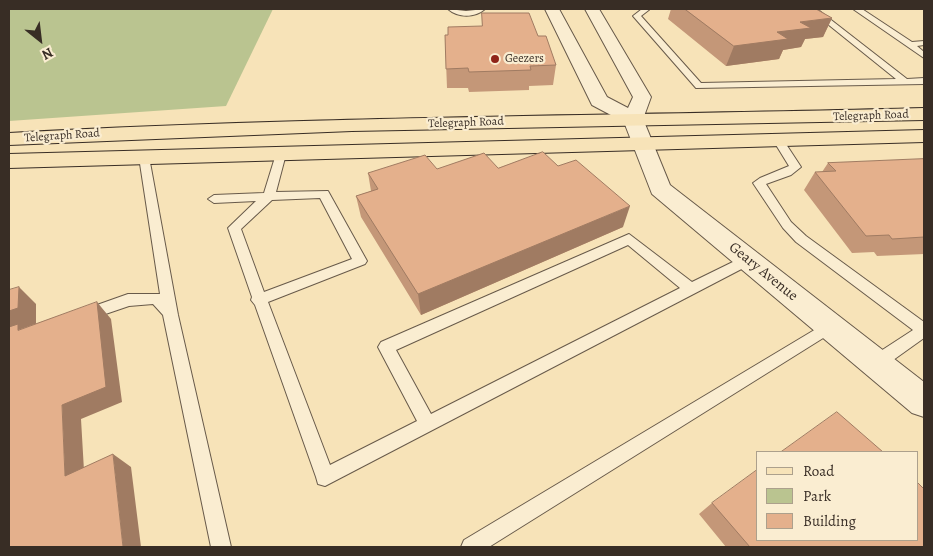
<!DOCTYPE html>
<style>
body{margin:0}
#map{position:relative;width:933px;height:556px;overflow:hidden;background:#f7e3b8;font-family:Alegreya,serif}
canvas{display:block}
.frame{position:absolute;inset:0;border:10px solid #382d25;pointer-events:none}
.legend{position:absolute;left:756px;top:451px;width:162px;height:90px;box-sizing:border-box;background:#faedd1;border:1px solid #aca08c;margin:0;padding:6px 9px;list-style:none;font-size:15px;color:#382d25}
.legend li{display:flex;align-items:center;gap:10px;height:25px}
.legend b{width:25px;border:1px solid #aca08c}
.north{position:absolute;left:15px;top:15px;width:50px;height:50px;-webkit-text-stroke:4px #faedd1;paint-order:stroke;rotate:151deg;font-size:14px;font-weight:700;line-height:20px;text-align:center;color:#382d25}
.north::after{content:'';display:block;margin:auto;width:18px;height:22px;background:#382d25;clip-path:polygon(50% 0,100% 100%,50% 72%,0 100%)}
</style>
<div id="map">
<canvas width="933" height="556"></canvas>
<div class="frame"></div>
<ul class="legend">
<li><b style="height:6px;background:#f7e3b8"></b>Road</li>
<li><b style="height:14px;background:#bac490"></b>Park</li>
<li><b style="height:14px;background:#e4b08c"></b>Building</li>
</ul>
<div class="north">N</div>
</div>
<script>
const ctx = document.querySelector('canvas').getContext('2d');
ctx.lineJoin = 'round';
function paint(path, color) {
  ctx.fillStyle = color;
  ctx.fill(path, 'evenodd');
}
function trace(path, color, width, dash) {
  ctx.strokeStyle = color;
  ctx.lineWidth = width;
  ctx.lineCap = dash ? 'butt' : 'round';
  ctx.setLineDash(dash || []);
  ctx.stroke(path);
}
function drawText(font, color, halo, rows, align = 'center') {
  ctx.font = font + ' Alegreya,serif';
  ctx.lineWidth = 4.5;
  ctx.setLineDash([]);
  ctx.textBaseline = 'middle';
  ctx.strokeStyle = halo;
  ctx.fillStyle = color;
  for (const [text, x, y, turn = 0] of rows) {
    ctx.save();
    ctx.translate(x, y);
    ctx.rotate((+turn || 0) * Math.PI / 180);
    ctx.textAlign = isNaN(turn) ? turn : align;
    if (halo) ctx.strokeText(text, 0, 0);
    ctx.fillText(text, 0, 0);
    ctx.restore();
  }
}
const green = new Path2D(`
 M9,9H273L226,106L9,121Z`);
const service = new Path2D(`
 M448,9L466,11L485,9C475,18 458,18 448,9Z
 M642,9H650L641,16L701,83L896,79L809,9H817L907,79L924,78V84L696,88L633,16Z
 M853,9H862L912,42L924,41V45L917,46L924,52V58Z
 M778,137L782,138L801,167L791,175L766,184L791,222L806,236L924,322V338L882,368L876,370L870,368L868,363L870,358L913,330L796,242L783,228L753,183L760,178L789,166L773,140Z
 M281,151L286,154L276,192L328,191L367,261L365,264L268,302L330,465L417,421L378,347L381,342L629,234L692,282L743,257L748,255L755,260L753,263L325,486L318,484L316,477L255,305L251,300L252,297L228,228L256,201L214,203L208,199L214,195L264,193L276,154ZM320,198L352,259L264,292L241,229L272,200ZM628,245L680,288L431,414L396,350Z
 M144,154L149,157L178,315L231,547H211L163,315L153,304L129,306L85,321L80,319L78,315L80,311L128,294H160L139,157Z
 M831,320L836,322L838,326L836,330L489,547H461L464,540Z`);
const minor = new Path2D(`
 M545,9H559L607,97L628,108L633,97L585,9H599L651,97L643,119L670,185L924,382V417L912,413L652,194L624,122L592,105Z`);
const primary = new Path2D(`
 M924,108V120L352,131L9,145V133C314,116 619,116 924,108Z
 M924,130V142L9,168V154Z`);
const wall = new Path2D(`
 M671,9H816L832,18L823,37L805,39L801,47L783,50L779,59L726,66L668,19Z
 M445,35L538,36L556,65L553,85L529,86V90L469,92L468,88H447Z
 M924,159V254L877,256L874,252L852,253L804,190L815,172H822L828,163Z
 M498,168L623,227L421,315L361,217L356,196L371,191L368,173L437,169Z
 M712,503L924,547H726L699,514Z`);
const shadedWall = new Path2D(`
 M832,18L823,37L805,39L801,47L783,50L779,59L726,66L734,46L777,32L800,22Z
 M630,206L623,227L421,315L418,294Z
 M19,287L36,304V324L9,334V311Z
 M97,302L111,319L122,402L81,419L85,488L65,476L62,405Z
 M113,454L131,467L141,547H123Z`);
const building = new Path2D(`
 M685,9H816L832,18L800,22L811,28L777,32L788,39L734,46Z
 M482,13H529L538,36H546L556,65L530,66L531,70L469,72L468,68L446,69L445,35H448V27L482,26Z
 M543,152L558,166L576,160L630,206L418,294L356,196L378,189L368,173L425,155L437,169L484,153L498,168Z
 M924,159V237L892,239L889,235L866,236L815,172L836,171L828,163Z
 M19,287L18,308L9,311V290Z
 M97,302L106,387L62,405L65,476L113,454L123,547H9V327L18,324V330Z
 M837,412L883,452H781Z
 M757,470V540H917V482L924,489V547H750L712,503Z`);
const markers = [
 [495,59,5,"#8f2418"]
];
const farPoinames = [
 ["Geezers",505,59]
];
const farStreetnames = [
 ["Telegraph Road",871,116,-2],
 ["Telegraph Road",466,123,-2],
 ["Telegraph Road",62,136,-4]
];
const streetNames = [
 ["Geary Avenue",763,272,39]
];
paint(green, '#bac490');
trace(service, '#685a4a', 2);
trace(minor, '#685a4a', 2);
trace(primary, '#382d25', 2);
paint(service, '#faedd1');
paint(minor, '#faedd1');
paint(primary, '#f7e3b8');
paint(wall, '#c49778');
paint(shadedWall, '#a07b62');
paint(building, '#e4b08c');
trace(building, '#a07b62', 1);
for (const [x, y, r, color] of markers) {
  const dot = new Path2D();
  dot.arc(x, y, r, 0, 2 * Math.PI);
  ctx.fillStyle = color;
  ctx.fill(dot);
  trace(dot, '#faedd1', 2);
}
drawText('12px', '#382d25', '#faedd1', farPoinames, 'left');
drawText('12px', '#382d25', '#faedd1', farStreetnames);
drawText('15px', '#382d25', '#faedd1', streetNames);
</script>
